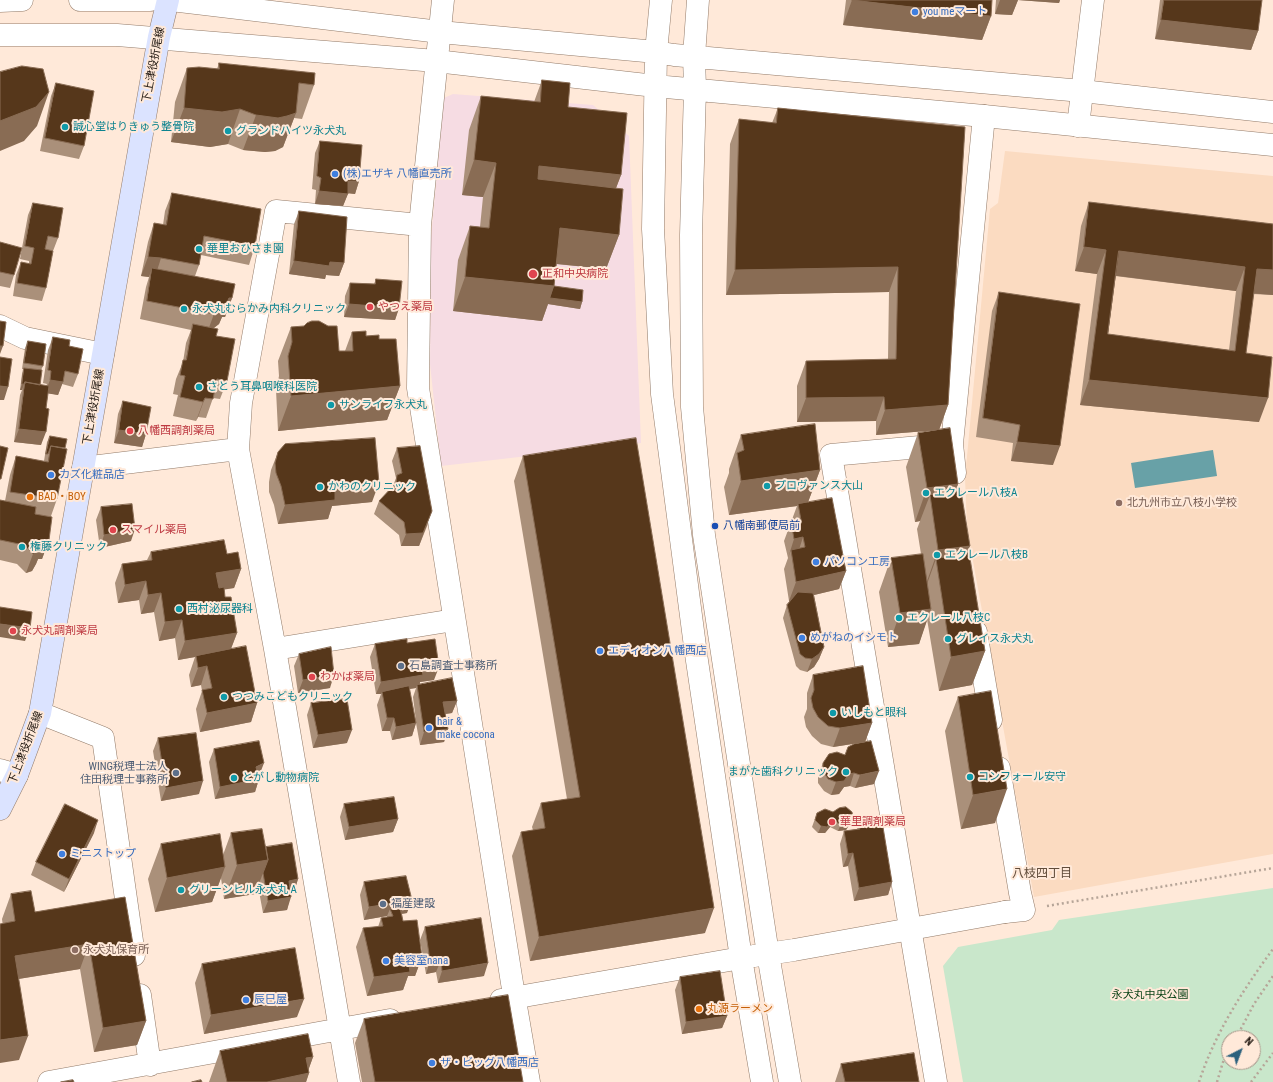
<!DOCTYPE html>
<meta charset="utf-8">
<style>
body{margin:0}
#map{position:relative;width:1273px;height:1082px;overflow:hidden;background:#ffe9d9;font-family:"Roboto Condensed",sans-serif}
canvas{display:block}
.north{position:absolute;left:1221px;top:1030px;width:40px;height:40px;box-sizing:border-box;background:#ffe9d9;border:1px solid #a69589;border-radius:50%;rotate:42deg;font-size:11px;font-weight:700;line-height:16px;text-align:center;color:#211811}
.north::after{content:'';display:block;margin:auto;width:14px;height:18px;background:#2c617d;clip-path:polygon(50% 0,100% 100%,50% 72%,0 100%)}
</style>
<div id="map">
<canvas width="1273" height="1082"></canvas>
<div class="north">N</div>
</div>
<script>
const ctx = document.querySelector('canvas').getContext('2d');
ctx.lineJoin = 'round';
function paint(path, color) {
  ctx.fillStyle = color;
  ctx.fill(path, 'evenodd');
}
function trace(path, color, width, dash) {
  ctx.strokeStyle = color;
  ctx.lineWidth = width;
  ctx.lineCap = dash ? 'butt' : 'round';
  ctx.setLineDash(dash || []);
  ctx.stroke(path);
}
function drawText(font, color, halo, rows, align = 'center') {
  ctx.font = font + ' "Roboto Condensed","Noto Sans JP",sans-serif';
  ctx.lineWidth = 4;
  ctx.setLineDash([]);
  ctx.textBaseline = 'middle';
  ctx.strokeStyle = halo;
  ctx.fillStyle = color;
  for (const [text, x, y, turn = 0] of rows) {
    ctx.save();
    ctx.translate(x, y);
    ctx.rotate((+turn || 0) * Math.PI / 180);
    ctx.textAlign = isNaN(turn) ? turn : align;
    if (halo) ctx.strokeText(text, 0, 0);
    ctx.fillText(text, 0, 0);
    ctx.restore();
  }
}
const built = new Path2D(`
 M1005,151L1273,176V854L1034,897L967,528L965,478L990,209L998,203Z`);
const medical = new Path2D(`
 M453,94L593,105L629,136L641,443L441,466L430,364L431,238L444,98Z`);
const green = new Path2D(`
 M1273,888V1082H963L943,966L958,947L1052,930L1059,920ZM1229,1038H1253V1062H1229Z`);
const water = new Path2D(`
 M1213,450L1217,476L1135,488L1131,463Z`);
const path = new Path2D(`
 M1047,906L1273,868
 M1236,1038L1254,1004L1273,976
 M1199,1082C1215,1033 1243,990 1273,949
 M1217,1082L1223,1062L1229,1051
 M1251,1082L1273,1053`);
const minor = new Path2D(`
 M443,0L420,225L418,388L512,983L529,1082
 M1078,126L1093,0
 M0,326L25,338L103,354
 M83,468L238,449
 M955,473L952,444L984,116
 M976,632L991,720
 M275,649L454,620
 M40,713L103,738L134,955
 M999,768L1020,893L1024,910L1005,912
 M0,770L17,775
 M140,995L150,1065
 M501,1000L741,958
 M49,1082L390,1020
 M349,1082L275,649L238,449L241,403L276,211L420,225
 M936,1082L907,910L831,455L942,445`);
const tertiary = new Path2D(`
 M80,0H150
 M171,0L440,32L656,52L674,55L1082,91L1273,112
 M661,0L656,52L653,229L662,394L696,654L741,958L762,1082
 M698,0L694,56L695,89L691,235L692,407L704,535L768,954L790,1082
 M0,1L22,0
 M0,35H117L436,61L655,86L984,116L1273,145
 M754,956L794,950L1005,912`);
const secondary = new Path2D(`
 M0,809L17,775L40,713L159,37L168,0`);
const wall = new Path2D(`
 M846,0H992L991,16L982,40L843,25Z
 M996,0H1060L1059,3L1018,0L1012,15L995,14Z
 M1160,0H1262L1258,31L1251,50L1155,39Z
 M219,63L314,85L302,119L294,118L283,147L275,151L265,152L243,150L228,144L210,147L171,142L175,102L187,68L217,69Z
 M542,80L568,107L621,175L616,188L619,235L606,269L556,264L554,286L582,302L580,309L548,304L542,321L453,311L458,260L470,226L480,227L483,197L462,195L469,130L481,96L534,102Z
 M56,83L84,146L79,159L40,151L51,96Z
 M778,108L965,127L948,405L939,430L876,435V421L797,422V386L806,361L888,359L889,292L726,295L730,144L739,119L772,123Z
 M320,141L359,181L355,194L348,193L343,206L315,204L316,190L312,189L315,153Z
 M172,193L255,246L249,265L201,255L199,265L195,276L232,298L225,317H222L219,324L214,328L227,381L220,399L213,398L206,418L198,417L196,421L173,416L178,395L173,394L176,379L183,362L186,343L191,330L140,319L146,287L149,277L141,276L148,242L154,223L163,225L165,211Z
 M1089,202L1273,224V295L1253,294L1246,353L1259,422L1080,405L1097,274L1075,271L1081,226ZM1115,276L1236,291L1229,350L1108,334Z
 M33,203L58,238L53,251L46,288L42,301L13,296L16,275L21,262L29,264V261L20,259L28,215Z
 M299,211L344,263L339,276L326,275L325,279L289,274L294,224Z
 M0,242L14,275L10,288L0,286Z
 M376,279L399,308L395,320L344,317L345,296L350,283L374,284Z
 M999,292L1053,465L1011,461L1013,443L976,437L992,311Z
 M291,327L339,351H345L352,332L379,339L400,386L387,420L278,431L276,390L279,376L278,361Z
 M53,337L69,346L78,374L73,387L62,384L58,395L48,393L41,445L14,442L20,395L22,390H20L22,374L24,369H22L25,348L28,341L43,366L41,370L40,385L46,386L47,384L43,383L48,350Z
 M123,401L146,434L142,447L114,443L118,414Z
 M918,433L958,484L956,491L985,651L972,685L939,691L927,619L919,644L888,647L879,592L891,558L921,554L917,529L920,521L915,522L906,467Z
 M741,435L820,470L808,502L846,571L839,589L814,595L824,647L819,659L814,667L807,672L800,670L796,666L783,618L787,605L791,601H789L784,569L788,558L784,541L797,506L729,515L724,487L729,473V469Z
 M50,436L57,499L51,516L49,540L42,559H38L36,564L32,571L26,573L17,564L0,560V500L5,501L10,475L16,456L46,462V461H44L47,442Z
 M397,448L428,524L419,546H401L399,535L374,514L379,501L393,486L396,478L392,461Z
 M278,452L372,502L332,506L328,519L278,524L274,505L269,492V482L271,470Z
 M523,456L705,933L530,961L512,856L521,832L533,830L532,827L541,803L567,799L514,481Z
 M101,507L131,541L100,548L96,520Z
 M151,552L227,554L241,569L234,588L224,589L225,597L237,633L231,649L257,703L251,722L200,732L196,709L202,691L201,685L191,687L189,675L195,657L178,660L175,638L159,641L154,612L141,614L139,600L118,603L115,583L122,564L147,560Z
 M407,643L434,680L420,682V684L457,701L452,713L445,714L448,729L444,742L420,745L416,723L412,736L392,740L390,731H382L377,705L381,694H376L370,657L375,644ZM416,688L413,697L416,721L409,689Z
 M299,654L330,688L298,693L294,666Z
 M813,675L872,723L865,742L833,747L821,744L812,736L806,727L804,717L807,709V693Z
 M958,697L995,823L961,829L945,731Z
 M311,703L347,743L313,748L307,715Z
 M158,738L199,794L161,801L153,751Z
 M214,749L259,776V779L255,792L215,799L209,762Z
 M829,754L874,784L855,788L850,786L844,787L839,794L831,795L824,791L818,783V775L823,763Z
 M344,804L398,819L393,832L345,840L340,817Z
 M833,812L853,818L850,824L846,830L838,831L830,827L825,833H818L812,827L817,813Z
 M859,825L892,882L888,895L854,901L848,866L843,867L840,844L844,831L857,829Z
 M94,833L64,892L31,875L36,862Z
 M231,833L266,847L298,879L294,892H291L287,910L263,913L258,886L255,894L224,899L221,878L212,902L155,912L148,879L161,844L223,855Z
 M364,882L407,913L402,914L403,921L422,957L415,976H408L403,990L367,996L356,947L363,928L378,927L381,918L387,917V916L364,920L360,895Z
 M11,894L35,912L125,897L146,1021L137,1045L94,1052L80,969L18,979L19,1060L2,919Z
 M425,927L484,976L438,983L436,972L426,974L420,940Z
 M202,964L297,1017L204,1034L195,983Z
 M680,977L727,1016L722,1028L682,1034L675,990Z
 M364,1019L523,1082H362L355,1043Z
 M220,1051L313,1057L308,1070L309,1073L306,1082H209Z
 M841,1064L919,1082H835Z`);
const shadedWall = new Path2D(`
 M852,0L991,16L982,40L843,25Z
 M1000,0H1060L1059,3L1018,0L1012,15L995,14Z
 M1161,20L1258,31L1251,50L1155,39Z
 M49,92L37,126L24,141L0,151V121Z
 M184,108L240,109L228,144L210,147L171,142Z
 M296,113L283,147L275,151L265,152L243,150L256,115Z
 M474,160L496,163L483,197L462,195Z
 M539,166L621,175L608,209L527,200Z
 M348,181H359L355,194L346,193L348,194L343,206L315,204L319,191Z
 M560,228L619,235L606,269L548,263Z
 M1084,247L1106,250L1097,274L1075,271Z
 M1119,251L1245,267L1236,291L1110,275Z
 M148,257L161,258L155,277L152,268L149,277L141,276Z
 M294,261L330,262L344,263L339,276L326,275L325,279L289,274Z
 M898,267L889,292L726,295L735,270Z
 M1257,269L1273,270V295L1248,293Z
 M465,277L554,286L582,302L580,309L548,304L542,321L453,311Z
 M229,298H232L225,317H222L219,324L207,333L214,314Z
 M349,304L399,308L395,320L344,317Z
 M0,346H3L0,354Z
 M50,380L63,382L58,395L45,393Z
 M1089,380L1268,398L1259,422L1080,405Z
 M22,384H24L22,390H20Z
 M0,386L8,387L4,400H0Z
 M400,386L387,420L278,431L291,396Z
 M884,397L876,421L797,422L806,398Z
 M205,398L198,417L196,421L203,402Z
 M948,405L939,430L876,435L885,410Z
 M19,429L46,432L41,445L14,442Z
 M119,430L146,434L142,447L114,443Z
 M1017,442L1060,446L1053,465L1011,461Z
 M820,470L807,505L798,504L797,506L729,515L741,481Z
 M379,483L372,502L332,506L328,519L278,524L285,505L335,488Z
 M958,484L946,518L930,495L920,521L915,522L927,488Z
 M432,511L419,546H401L406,534Z
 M135,529L131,541L100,548L104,535Z
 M803,537L797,556L791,550L788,558L794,539Z
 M40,540H49L42,559H38L36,564L32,571L26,573L33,554Z
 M970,546L957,580L936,559L927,584H926L938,550Z
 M241,569L234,588L209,592L216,573Z
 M846,571L839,589L789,601L796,582Z
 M146,581L139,600L118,603L125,585Z
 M161,593L154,612L141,614L148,595Z
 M931,609L919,644L888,647L900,613Z
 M182,620L175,638L159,641L165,622Z
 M0,624L30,628L25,641L0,637Z
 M237,633L230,651L196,656L195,657L178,660L185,641Z
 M824,647L819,659L814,667L807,672L812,659Z
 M985,651L972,685L939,691L951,657Z
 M207,666L201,685L191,687L198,668Z
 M439,667L434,680L420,682L419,687L417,685L416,688L382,693V692L381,694H376L381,682L422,670Z
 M334,675L330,688L298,693L303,680Z
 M457,701L452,713L438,715L443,702Z
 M257,703L251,722L200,732L207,713Z
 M387,718H394L390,731H382Z
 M416,723L412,736L392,740L396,727Z
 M872,723L865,742L833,747L840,728Z
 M448,729L444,742L420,745L424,732Z
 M352,730L347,743L313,748L318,735Z
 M264,763L259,776L251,779L256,767Z
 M879,771L874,784L855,788L860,775Z
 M854,773L850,786L844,787L839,794L831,795L836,782L849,774Z
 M259,779L255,792L215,799L220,787Z
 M203,781L199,794L161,801L166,788Z
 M1007,789L995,823L961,829L973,795Z
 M853,818L850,824L846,830L838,831L841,824Z
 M398,819L393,832L345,840L349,827Z
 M98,820L94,833L64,892L69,879Z
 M832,821L830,827L825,833H818L821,826Z
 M853,853L848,866L843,867L848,854Z
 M268,860L255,894L224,899L237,865Z
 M225,867L212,902L155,912L167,878Z
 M298,879L294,892L284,893L289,881Z
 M892,882L888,895L854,901L859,888Z
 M291,897L287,910L263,913L268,901Z
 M412,900L407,913L392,915L390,909L387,916L364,920L369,907Z
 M714,908L705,933L530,961L539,937Z
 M89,944L80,969L6,981L15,956Z
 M422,957L415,976H408L403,990L367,996L374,977L408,958Z
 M441,960L436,972L426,974L430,961Z
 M488,963L484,976L438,983L442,971Z
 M304,999L297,1017L204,1034L211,1015Z
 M727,1016L722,1028L682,1034L686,1022Z
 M146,1021L137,1045L94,1052L103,1028Z
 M28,1036L19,1060L0,1063V1040Z
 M313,1057L307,1074L309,1073L306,1082H267L306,1058Z`);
const building = new Path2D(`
 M852,0H992L991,16Z
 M1164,0H1262L1258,31L1161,20Z
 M219,63L315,73L314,85L299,83L296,113L287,116L278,118L256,115L240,109L222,112L184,108L187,68L199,67L219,69Z
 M22,66L43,69L49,92L36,107L0,121V72Z
 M542,80L570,83L568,107L627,113L621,175L539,166L538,179L623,189L619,235L560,228L554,286L465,277L470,226L489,228L496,163L474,160L481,96L540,102Z
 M56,83L94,91L84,146L45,138Z
 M778,108L965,127L948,405L885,410L884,397L806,398V361L896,359L898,267L735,270L739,119L776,123Z
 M320,141L362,145L359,181H348V194L319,191L321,178L317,176Z
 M172,193L261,209L255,246L204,236L199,265L161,258L148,257L154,223L166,225Z
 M1089,202L1273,224V270L1257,269L1246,353L1272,357L1268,398L1089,380L1106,250L1084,247ZM1119,251L1245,267L1235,351L1108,334Z
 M33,203L63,208L58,238L48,236L45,249L53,251L46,288L17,283L21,262L31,264L34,248L25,246Z
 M299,211L347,217L344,263L330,262L329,266L294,261Z
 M0,242L22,248L14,275L0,272Z
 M152,268L235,284L232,298H229L226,305L214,314L147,301Z
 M376,279L402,281L399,308L349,304L350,283L375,284Z
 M554,286L583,290L582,302L550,298Z
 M999,292L1080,304L1060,446L1017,442L1020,425L983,418Z
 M0,321L6,322L3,346H0Z
 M312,321H319L328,326H337L339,351H353L352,332L366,331V336L379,335V339H396L400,386L291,396L288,356L292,342L291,327L304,326L307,323Z
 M193,324L218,329L216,336L235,339L227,381L217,379L213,399L205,398L203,402L180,397L185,376L180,375L183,360H186Z
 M53,337L70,340L69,346L83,349L78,374L65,371L63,382L50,380L51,371L48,370Z
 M28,341L46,344L43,366L24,363Z
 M0,357L12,359L8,387L0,386Z
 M24,368L42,370L40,385L25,382V384H22Z
 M25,382L49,386L46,408L49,409L46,432L19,429Z
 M123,401L151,407L146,434L119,430Z
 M815,424L820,470L741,481L737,453L744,450L741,435Z
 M950,428L958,484L927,488L918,433Z
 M50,436L67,439L65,448L51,446L48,454H46Z
 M375,438L379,483L335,488V500L285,505L281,486L276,473L275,463L278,452L285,444Z
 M636,438L714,908L539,937L521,832L545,828L541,803L580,797L523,456Z
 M0,446L8,448L1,479H0Z
 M51,446L67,449L57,499L10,492L16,456L48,462Z
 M420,446L432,511L423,533L406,534L404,522L379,501L396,483L397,475L402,473L397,448Z
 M961,491L970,546L938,550L930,495Z
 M832,498L846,571L796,582L791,550L805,547L803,537L794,539L791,522L801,520L798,504Z
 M0,500L36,507L35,514L52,517L49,540H40L43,546L39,552L33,554L24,545L0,540Z
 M132,504L135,529L104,535L101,507Z
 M224,540L227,554L238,552L241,569L216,573L219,588L224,587L225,597H231L237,633L185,641L182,620L165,622L161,593L148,595L146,581L125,585L122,564L152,560L151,552Z
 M969,552L985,651L951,657L936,559Z
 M923,554L931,609L900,613L891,558Z
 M798,592L813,593L824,647L819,654L812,659L805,658L800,654L787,605Z
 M0,607L32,612L30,628L0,624Z
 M407,639V643L435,639L439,667L422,670L423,675L381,682L375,644Z
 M246,646L257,703L207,713L202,690L212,688L207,666L198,668L196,656Z
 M331,647L334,675L303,680L299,654Z
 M863,666L872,723L840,728L828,726L818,717L813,708L811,698L814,690L813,675Z
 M452,678L457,701L443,702L448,729L424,732L417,685Z
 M409,686L416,723L396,727L394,718H387L382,692Z
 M991,691L1007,789L973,795L958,697Z
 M347,699L352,730L318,735L311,703Z
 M196,733L203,781L166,788L158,738Z
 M259,741L264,763L256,767L259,779L220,787L214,749Z
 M871,741L879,771L860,775L854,773L849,774L844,781L836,782L828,779L823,771V763L829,754L837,752L845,755L848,747L854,744Z
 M394,797L398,819L349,827L344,804Z
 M65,804L98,820L69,879L36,862Z
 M846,807L852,812L853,818L848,824H841L832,821L827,827L821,826L815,820L817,813L825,809L833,812L839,808Z
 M882,821L892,882L859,888L853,853L848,854L844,831L860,829L859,825Z
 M262,829L268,860L237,865L231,833Z
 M220,834L225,867L167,878L161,844Z
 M292,843L298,879L289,881L291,897L268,901L263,873L268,860L266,847Z
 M406,876L412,900L369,907L364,882Z
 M31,891L35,912L125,897L146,1021L103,1028L89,944L15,956L28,1036L0,1040V924L15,921L11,894Z
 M400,908L403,921L417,920L422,957L408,958L410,972L374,977L363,928L383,926L381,918L393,916L390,909Z
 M481,918L488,963L442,971L441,960L430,961L425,927Z
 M295,948L304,999L211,1015L202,964Z
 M720,971L727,1016L686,1022L680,977Z
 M508,995L523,1082H375L364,1019Z
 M308,1034L313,1057L306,1058L309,1073L267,1082H227L220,1051Z
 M914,1053L919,1082H845L841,1064Z
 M73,1080L74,1082H61Z
 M201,1080L202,1082H192Z`);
const markers = [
 [915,12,4,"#3f7fe0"],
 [65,127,4,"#0f9aa8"],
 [228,131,4,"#0f9aa8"],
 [335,174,4,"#3f7fe0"],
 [199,249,4,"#0f9aa8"],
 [533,274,5,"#e0444e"],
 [370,307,4,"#e0444e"],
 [184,309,4,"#0f9aa8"],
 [199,387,4,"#0f9aa8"],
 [331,405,4,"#0f9aa8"],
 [130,431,4,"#e0444e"],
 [51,475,4,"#3f7fe0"],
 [767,486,4,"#0f9aa8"],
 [320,487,4,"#0f9aa8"],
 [926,493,4,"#0f9aa8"],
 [30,497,4,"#e8710a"],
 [1119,503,4,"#8d6e63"],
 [715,526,4,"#1a4fb4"],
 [113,530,4,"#e0444e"],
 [22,547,4,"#0f9aa8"],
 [937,555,4,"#0f9aa8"],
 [816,562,4,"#3f7fe0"],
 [179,609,4,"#0f9aa8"],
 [899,618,4,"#0f9aa8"],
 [13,631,4,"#e0444e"],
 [802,638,4,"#3f7fe0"],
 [948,639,4,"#0f9aa8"],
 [600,651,4,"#3f7fe0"],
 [401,666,4,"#5c6f8a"],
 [312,677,4,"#e0444e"],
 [224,697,4,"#0f9aa8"],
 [833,713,4,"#0f9aa8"],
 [429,728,4,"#3f7fe0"],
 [846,772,4,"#0f9aa8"],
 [176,773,4,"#5c6f8a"],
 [970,777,4,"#0f9aa8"],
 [234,778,4,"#0f9aa8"],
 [832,822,4,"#e0444e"],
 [62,854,4,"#3f7fe0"],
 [181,890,4,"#0f9aa8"],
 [383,904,4,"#5c6f8a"],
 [75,950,4,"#8d6e63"],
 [386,961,4,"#3f7fe0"],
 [246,1000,4,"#3f7fe0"],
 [699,1009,4,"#e8710a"],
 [432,1063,4,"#3f7fe0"]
];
const shopNames = [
 ["you meマート",923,12],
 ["(株)エザキ 八幡直売所",343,174],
 ["カズ化粧品店",59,475],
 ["パソコン工房",824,562],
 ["めがねのイシモト",810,638],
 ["エディオン八幡西店",608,651],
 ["hair &",437,722],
 ["make cocona",437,735],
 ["ミニストップ",70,854],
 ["美容室nana",394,961],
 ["辰巳屋",254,1000],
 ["ザ・ビッグ八幡西店",440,1063]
];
const streetNames = [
 ["下上津役折尾線",154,65,-79],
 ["下上津役折尾線",94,407,-80],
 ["下上津役折尾線",26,748,-69]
];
const cultureNames = [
 ["誠心堂はりきゅう整骨院",73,127],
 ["グランドハイツ永犬丸",236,131],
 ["華里おひさま園",207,249],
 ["永犬丸むらかみ内科クリニック",192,309],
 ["さとう耳鼻咽喉科医院",207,387],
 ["サンライフ永犬丸",339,405],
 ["プロヴァンス大山",775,486],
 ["かわのクリニック",328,487],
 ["エクレール八枝A",934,493],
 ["権藤クリニック",30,547],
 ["エクレール八枝B",945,555],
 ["西村泌尿器科",187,609],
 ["エクレール八枝C",907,618],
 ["グレイス永犬丸",956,639],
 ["つつみこどもクリニック",232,697],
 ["いしもと眼科",841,713],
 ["まがた歯科クリニック",838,772,"right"],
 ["コンフォール安守",978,777],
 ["とがし動物病院",242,778],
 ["グリーンヒル永犬丸 A",189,890]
];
const healthNames = [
 ["正和中央病院",542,274],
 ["やつえ薬局",378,307],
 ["八幡西調剤薬局",138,431],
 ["スマイル薬局",121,530],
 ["永犬丸調剤薬局",21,631],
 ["わかば薬局",320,677],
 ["華里調剤薬局",840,822]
];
const foodNames = [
 ["BAD・BOY",38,497],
 ["丸源ラーメン",707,1009]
];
const educationNames = [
 ["北九州市立八枝小学校",1127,503],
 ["永犬丸保育所",83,950]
];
const transitNames = [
 ["八幡南郵便局前",723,526]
];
const serviceNames = [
 ["石島調査士事務所",409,666],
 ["WING税理士法人",168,767,"right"],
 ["住田税理士事務所",168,780,"right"],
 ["福産建設",391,904]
];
const parkNames = [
 ["永犬丸中央公園",1150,995]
];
const neighbourhoodNames = [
 ["八枝四丁目",1042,874]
];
paint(built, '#fbdbc1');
paint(medical, '#f6dce3');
paint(green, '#c9e7cb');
paint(water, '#68a1a7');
trace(minor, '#937b69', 23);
trace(tertiary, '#937b69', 23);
trace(secondary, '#937b69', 23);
trace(path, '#b6a598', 2.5, [2, 3]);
trace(minor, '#fff', 22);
trace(tertiary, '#fff', 22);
trace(secondary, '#dbe3ff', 22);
paint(wall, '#aa907a');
paint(shadedWall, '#896c54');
paint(building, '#56371b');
trace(building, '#896c54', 1);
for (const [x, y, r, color] of markers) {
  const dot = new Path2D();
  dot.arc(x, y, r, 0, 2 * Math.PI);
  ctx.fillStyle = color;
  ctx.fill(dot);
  trace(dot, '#ffe9d9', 1.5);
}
drawText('11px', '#366cbe', '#ffe9d9', shopNames, 'left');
drawText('11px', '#211811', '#ffe9d9', streetNames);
drawText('11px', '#0d838f', '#ffe9d9', cultureNames, 'left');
drawText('11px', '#be3a42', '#ffe9d9', healthNames, 'left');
drawText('11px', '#c56008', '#ffe9d9', foodNames, 'left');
drawText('11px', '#785e54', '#ffe9d9', educationNames, 'left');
drawText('11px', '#164399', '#ffe9d9', transitNames, 'left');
drawText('11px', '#4e5e75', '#ffe9d9', serviceNames, 'left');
drawText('11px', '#0d4418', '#ffe9d9', parkNames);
drawText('12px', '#614c3a', '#ffe9d9', neighbourhoodNames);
</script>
